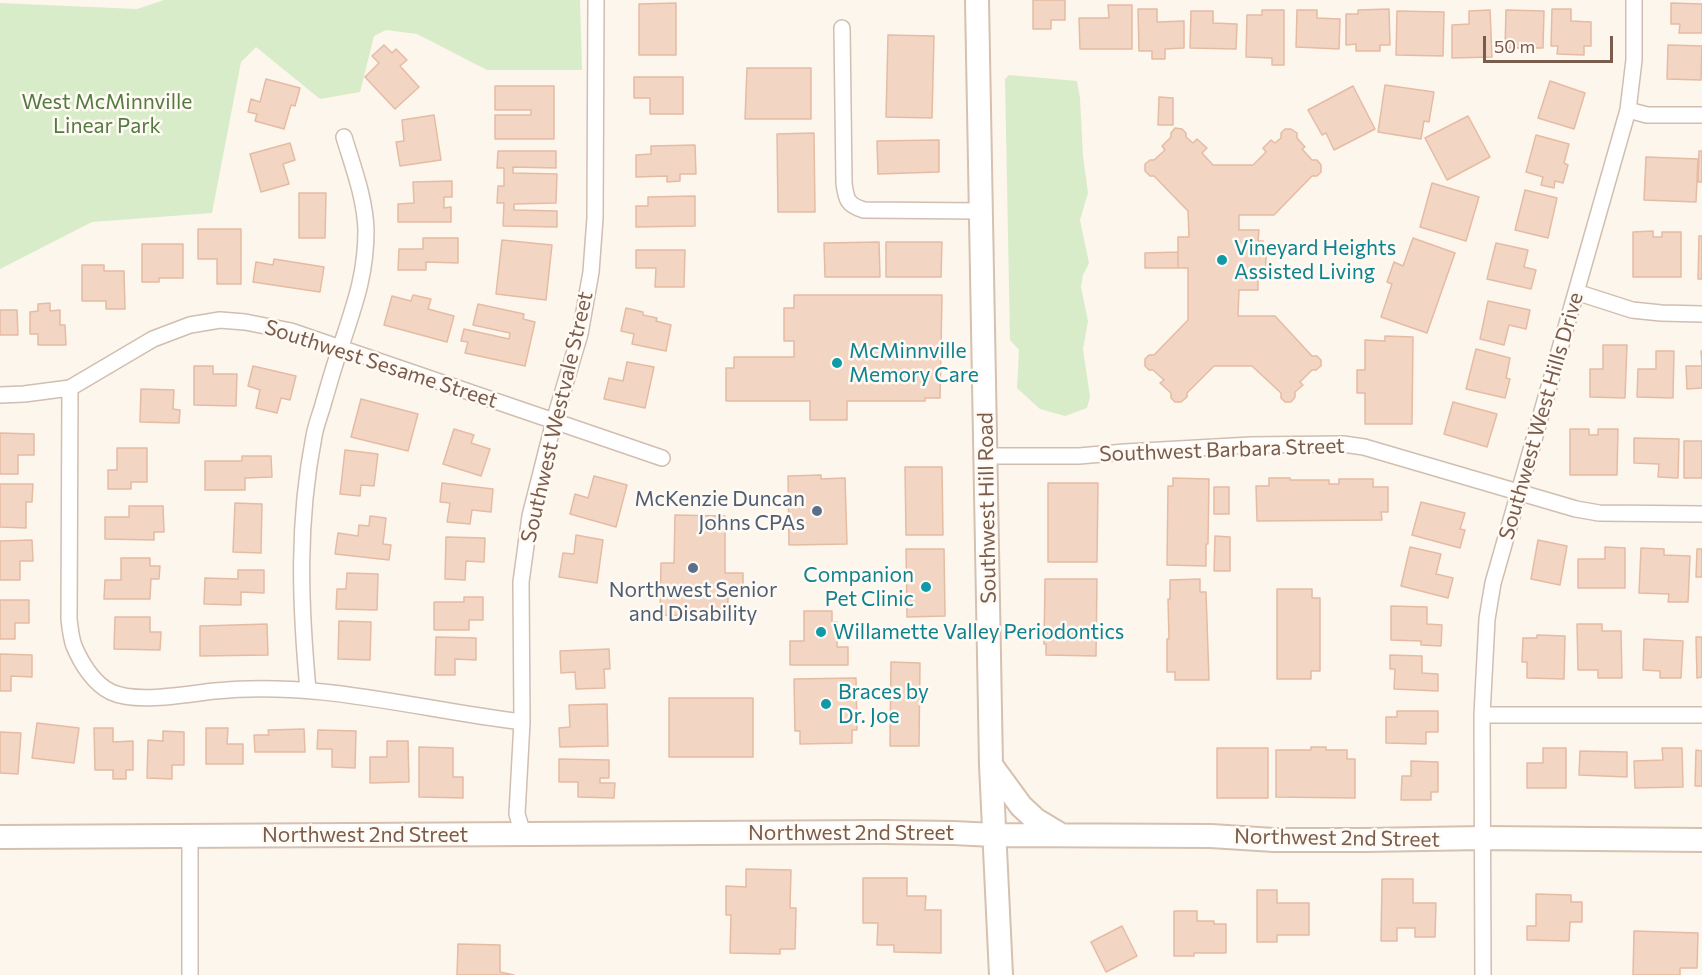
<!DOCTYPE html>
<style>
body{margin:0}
#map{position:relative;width:1702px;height:975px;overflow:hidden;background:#fdf6ec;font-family:Commissioner,sans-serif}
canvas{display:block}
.scale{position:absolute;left:1483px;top:36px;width:130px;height:27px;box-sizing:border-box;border:3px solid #7a5c4d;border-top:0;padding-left:8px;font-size:18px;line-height:21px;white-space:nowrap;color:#7a5c4d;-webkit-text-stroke:4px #fffaf3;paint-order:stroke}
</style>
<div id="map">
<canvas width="1702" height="975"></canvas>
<div class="scale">50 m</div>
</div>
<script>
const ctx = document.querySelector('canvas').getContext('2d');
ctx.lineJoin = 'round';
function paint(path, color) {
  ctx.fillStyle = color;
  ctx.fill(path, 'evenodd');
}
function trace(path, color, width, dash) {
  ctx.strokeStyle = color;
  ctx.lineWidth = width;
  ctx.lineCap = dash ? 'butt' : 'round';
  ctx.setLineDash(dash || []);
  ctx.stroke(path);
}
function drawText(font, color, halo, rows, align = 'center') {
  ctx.font = font + ' Commissioner,sans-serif';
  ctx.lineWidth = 5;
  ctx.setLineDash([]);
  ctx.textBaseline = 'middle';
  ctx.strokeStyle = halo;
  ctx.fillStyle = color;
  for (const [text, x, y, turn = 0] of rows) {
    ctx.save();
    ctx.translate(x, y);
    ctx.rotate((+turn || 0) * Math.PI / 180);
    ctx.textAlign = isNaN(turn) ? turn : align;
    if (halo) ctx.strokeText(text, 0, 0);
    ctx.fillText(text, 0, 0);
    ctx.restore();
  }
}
const green = new Path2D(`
 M164,0H580L582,70H487L417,34L386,30L374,36L360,92L320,99L256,47L241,62L212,213L92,222L0,269V3L137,9Z
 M1009,75L1077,81L1080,98L1083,156L1088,193L1080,220L1089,263L1083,275L1081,287L1088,321L1083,349L1090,397L1087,408L1065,416L1040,409L1017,388L1019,350L1010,340L1005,79Z`);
const building = new Path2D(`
 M1033,0H1065V20H1051V29H1033Z
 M676,3V55H639V4Z
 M1671,3L1702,4V33H1679L1680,24H1671Z
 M1108,5H1132V49H1080L1079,18H1109Z
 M1138,9H1157V22L1184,21V48L1165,49V59H1152V51H1139Z
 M1389,9L1390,45H1380V51H1356V44L1346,45V14H1358V10Z
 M1552,9H1571V21L1591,22V46H1584V55L1557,54L1558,46H1551Z
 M1262,10H1284V65H1272V58L1246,57L1247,15H1262Z
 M1297,10H1317V18L1340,19L1339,49L1296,47Z
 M1490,10L1492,57L1452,58V25L1469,24V11Z
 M1506,10L1544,11L1543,48H1505Z
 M1191,11H1213V23L1237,24L1236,49L1190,48Z
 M1397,11L1444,12L1443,56L1396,55Z
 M888,35L934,36L932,118L886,117Z
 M384,45L392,53L396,49L407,60L400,66L419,87L395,109L365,77L379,63L372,56Z
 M1668,45L1702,46L1701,80L1667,79Z
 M747,68H811V119H745Z
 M634,77H683V114H650V98H634Z
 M266,79L300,88L295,106L291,105L284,129L255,121L257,114L248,112L251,99L260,102Z
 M1550,81L1585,93L1574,129L1538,118Z
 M1385,85L1434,92L1429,122L1424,121L1421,139L1378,132Z
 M495,86H554V139H495V115H531V110H495Z
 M1353,86L1375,129L1334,150L1326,133L1322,135L1308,110Z
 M1159,97L1173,98V125H1158Z
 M434,115L441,160L400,166L396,142L404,141L402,120Z
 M1468,116L1490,157L1447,180L1425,138Z
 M1175,128L1182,129L1186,133V137L1193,143L1197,139L1207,148L1202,153L1213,165H1253L1266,152L1263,148L1271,140L1275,143L1281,138V133L1285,129H1291L1297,133V138L1305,147L1302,149L1312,160H1317L1321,165V172L1317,176H1312L1274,215H1239V230H1259L1258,241H1263V250H1266V270H1262L1261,279H1258V290H1239L1238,316H1275L1312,356H1317L1321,360V366L1316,370H1312L1300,382L1303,385L1295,392V397L1291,402H1285L1281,398V393L1252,366H1214L1187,393V397L1181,402H1175L1171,398V393L1160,383L1164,380L1153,370H1149L1145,366V359L1149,355H1154L1188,320V268H1178V237H1189L1188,211L1154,176H1150L1145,171V164L1150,160H1154L1165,150L1162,146L1171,137V133Z
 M814,133L815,212H778L777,134Z
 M1536,135L1569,144L1564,163L1568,165L1563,183L1555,181L1554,188L1541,185L1543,177L1526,172Z
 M939,140V172L878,174L877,141Z
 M290,143L295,160L283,164L289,184L261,192L250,154Z
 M695,145L696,174H680V181L667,182V176L636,177V155L651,154V146Z
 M498,151H556V168L513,167V173L557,174L556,203L514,204V210L557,211V227L503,226L504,203H497L498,186H504V168H497Z
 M1699,151H1702V182H1698Z
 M1646,157L1698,159L1696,202L1644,200Z
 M452,181V197H444V208L451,207V222H398V204L414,203L413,182Z
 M1432,183L1479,197L1466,241L1420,227Z
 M1525,190L1557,198L1548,238L1515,230Z
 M299,193H326L325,238H299Z
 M695,196V226L636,227V206H648V197Z
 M198,229H241V284H217V259H198Z
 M1653,231V237H1662V232H1681V277H1633V232Z
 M1699,236H1702V279H1698Z
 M423,238H458V263L426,262V270H398L399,249H423Z
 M1413,238L1455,253L1427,333L1381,317L1392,284L1387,282L1394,262L1403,266Z
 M502,240L552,245L546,300L496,294Z
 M879,242L880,277H825L824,243Z
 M886,242H942L941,277H886Z
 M1496,243L1528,250L1524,267L1536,270L1531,289L1487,279Z
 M142,244H183V278H159V282H142Z
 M636,250H685L684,287H655L656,268H636Z
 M1178,252V268H1145V253Z
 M274,259L324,267L320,292L253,282L256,262L273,265Z
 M82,265H104V271H124L125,309H106V301H82Z
 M413,295L431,299L428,309L454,316L447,342L384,325L392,296L411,301Z
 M794,295H942L940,398H925V401H847V420H810V401H726V368H734V357H794V341H784V308H794Z
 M1488,301L1530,310L1526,329L1509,325L1504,345L1480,339Z
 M50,303V311L60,310V325H65L66,345H38V334H30V312L38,311V304Z
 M478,304L524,314L523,319L535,322L525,366L465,353L468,342L461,341L464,329L509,339L510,333L473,325Z
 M626,308L643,312V315L657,318L656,321L671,325L666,351L632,344L634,334L621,331Z
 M0,310H17L18,335H0Z
 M1385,336L1413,337L1412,424H1365V393H1357V370H1365V340L1385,341Z
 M1603,345H1627L1625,398L1590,397V369H1603Z
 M1476,349L1510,358L1506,378L1510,379L1505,398L1466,389Z
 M1656,351H1674L1673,398L1637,397L1638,369H1656Z
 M1701,351H1702V388L1687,389L1686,366H1702Z
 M627,362L654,367L645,408L604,399L609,378L623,381Z
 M194,366H213V374H237L236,406L194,405Z
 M253,366L296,376L290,400L281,398L277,413L256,408L260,390L248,386Z
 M141,389L174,390L173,409L180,410L179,423L140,422Z
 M361,399L418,414L408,451L351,437Z
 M1453,402L1497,414L1487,447L1444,434Z
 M454,429L474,435L471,443L490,449L481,476L443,464Z
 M1570,429H1589V435H1598V429H1618L1617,475H1570Z
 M0,433L34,434V455H18V474H0Z
 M1634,438L1679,439L1678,478L1658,477L1659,464L1634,463Z
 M1684,441H1702V478H1684Z
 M117,448H147V482H131V489H108V470H117Z
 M345,450L378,454L374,486L361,485L360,496L340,494Z
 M242,456H271L272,477L245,478V490H205V461H242Z
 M905,467H942L943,535H906Z
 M821,475V479L845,478L847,544L789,545L788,476Z
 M594,476L627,485L616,527L570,514L575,494L588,498Z
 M1173,478L1209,479L1208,544H1206V566L1167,565L1168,486H1173Z
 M1269,478H1290V480H1329V484H1339V479H1373V487H1388V512H1381L1382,520L1257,521L1256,486H1269Z
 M442,483L493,489L491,512L472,510L470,524L447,522L450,503L440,502Z
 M1048,483H1098L1097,562H1048Z
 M0,484H33L32,502H26V528L0,527Z
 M1214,487H1229V514H1214Z
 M1421,502L1465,513L1460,529L1465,530L1460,548L1412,535Z
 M235,503L262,504L261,553L233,552Z
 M129,506H163L164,532H154V540L105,539V517H129Z
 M675,515L725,516V573H743V594H728V616L660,615L661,563H674Z
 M370,516L386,518L383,544L391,545L389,560L335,554L338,533L358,536L359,525L369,526Z
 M576,535L603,540L597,583L559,577L563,553L574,554Z
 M1215,536L1230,537V571H1214Z
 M446,537L485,538L484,562L466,561L465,580L445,579Z
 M32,540L33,561H20V580H0V541Z
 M1538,540L1567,546L1560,585L1531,579Z
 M1410,547L1441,554L1436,574L1453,578L1448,598L1401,586Z
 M1605,547L1625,548V588H1578V559H1605Z
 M1641,548L1664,549V555L1690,556L1688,602H1668L1669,594L1639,593Z
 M906,549H944L945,616L907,617Z
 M1697,549H1702V577H1696Z
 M121,558H150V566H160L159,579H151L150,599H104L105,580H121Z
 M238,570H264V593L241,592V605L204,604L205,578L238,579Z
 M347,573L378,574L377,610L336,609L337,589H346Z
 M1045,579H1097L1096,656L1046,655V644H1044Z
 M1200,579V592H1206L1209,680H1175V672H1167V639H1169L1168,599H1170V580Z
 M1277,589H1312V598H1320V671H1311V679H1277Z
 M464,597H483V620H469V630H434V602H464Z
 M0,600H29V623H15V639H0Z
 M1391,606L1427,607V624L1442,625L1441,646L1421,645V641L1391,640Z
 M804,611H832V622H837V647H848V665H790V641H804Z
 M115,617H150V632H161L160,650L114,649Z
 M339,621L371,622L370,660L338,659Z
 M267,624L268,655L200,656V626Z
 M1577,624H1602V631H1621L1622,678H1598V670H1578Z
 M1537,635L1565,636L1564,679L1527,678V662H1522L1523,638H1537Z
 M436,637L476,638V660L455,659V675H435Z
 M1696,637H1702V677L1697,678Z
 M1644,639L1683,641L1681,678H1660V671L1643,670Z
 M609,649L610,669H604L605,688L576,689L575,672L561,673L560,651Z
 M0,654L32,655V677L11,676V691H0Z
 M1390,655L1422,656V673L1438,674V691L1394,689L1395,669H1390Z
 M891,662L920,663L919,746H890Z
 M856,678L857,730H852V743L800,744V731H795L794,679Z
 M669,698H753V757H669Z
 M607,704L608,746L560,747L559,728L570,727L569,705Z
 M1397,711H1438V732H1426V744L1386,743V717H1397Z
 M37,723L79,728L74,763L32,758Z
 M94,728H113V742L133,741V770H126V779H113V770H95Z
 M206,728H228L227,744H243V764H206Z
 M304,729L305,752H255L254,735H269L268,730Z
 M318,730L356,731L355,768L332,767V749H317Z
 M163,731L184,732V765H172V779L147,778L148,740L163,741Z
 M0,732L21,733L18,774L0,773Z
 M387,741H408L409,782L370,783V757H387Z
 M419,747L453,748V777H463V798L419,797Z
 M1311,747H1326V750H1347V759H1355V798L1276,797V750H1311Z
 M1217,748H1268V798H1217Z
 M1543,748H1566V788H1527V763H1543Z
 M1662,748H1682L1683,787L1635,788L1634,761L1663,760Z
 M1696,750L1702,751V786H1695Z
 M1580,751L1627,752V777L1579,775Z
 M559,759L609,760V778H600V783H615L614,798L578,797V782H559Z
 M1411,761L1438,762V792H1431V800H1401L1402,776H1411Z
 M746,869L791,870L790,908H796L795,949H780V954L730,953L731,915H726V886L746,887Z
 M863,878H907V896H926L925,910H941V953L894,952V945H877L878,923H863Z
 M1382,879H1413V903H1436L1435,937H1415V928H1397V941H1381Z
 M1257,890H1277V903H1309V935H1277V942H1257Z
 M1536,894L1571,895V902H1582V922H1570L1569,941L1527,940V926H1536Z
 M1174,911H1197V921H1214V924H1226V953H1194V956H1174Z
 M1122,926L1137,956L1106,972L1091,942Z
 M1634,931L1698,933L1697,968H1680V975H1633Z
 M458,944L500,945V972L514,975H457Z`);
const street = new Path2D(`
 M842,28L844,183C846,199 847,205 864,210L981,211
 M1628,110L1647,115H1702
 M1576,292L1632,310L1661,313L1702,314
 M70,388L69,619C70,628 71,638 74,646C81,663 94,684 111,692C137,704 186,694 215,691C319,680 420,710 522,722
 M0,395L24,394L70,388L153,339L190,325L220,320L245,322L291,331L662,458
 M986,456H1079L1125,452L1251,445L1343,444L1364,447L1576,509L1599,513L1702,514
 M308,690C300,602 297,523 314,436C316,424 321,413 324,401C329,384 334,366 340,349C354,306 366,276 366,230C365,198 353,167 344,137
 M1482,715H1702
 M523,834L517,814L522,722L521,582L530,516L554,421L580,334L591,272L595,218L596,0
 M190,836V975
 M1483,975L1482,715L1487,619L1493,583L1628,110L1634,60V0`);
const secondary = new Path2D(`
 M977,0L991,765L1001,975
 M991,765L1021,806L1036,820L1061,835
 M0,837L882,832L953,833L994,835L1211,836L1274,840H1365L1483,838L1702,840`);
const markers = [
 [1222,260,6,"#0f9aa8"],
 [837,363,6,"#0f9aa8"],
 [817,511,6,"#5c6f8a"],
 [693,568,6,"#5c6f8a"],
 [926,587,6,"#0f9aa8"],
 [821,632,6,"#0f9aa8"],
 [826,704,6,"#0f9aa8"]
];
const parkNames = [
 ["West McMinnville",107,102],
 ["Linear Park",107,126]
];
const cultureNames = [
 ["Vineyard Heights",1234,248],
 ["Assisted Living",1234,272],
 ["McMinnville",849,351],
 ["Memory Care",849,375],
 ["Companion",914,575,"right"],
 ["Pet Clinic",914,599,"right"],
 ["Willamette Valley Periodontics",833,632],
 ["Braces by",838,692],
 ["Dr. Joe",838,716]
];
const streetNames = [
 ["Southwest Sesame Street",381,364,18],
 ["Southwest West Hills Drive",1541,416,-74],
 ["Southwest Westvale Street",557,417,-77],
 ["Southwest Barbara Street",1222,450,-2],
 ["Southwest Hill Road",987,508,-91],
 ["Northwest 2nd Street",851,833],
 ["Northwest 2nd Street",365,835],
 ["Northwest 2nd Street",1337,838,1]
];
const serviceNames = [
 ["McKenzie Duncan",805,499],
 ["Johns CPAs",805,523],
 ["Northwest Senior",693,590,"center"],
 ["and Disability",693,614,"center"]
];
paint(green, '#d8ecc9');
paint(building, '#f3d5c3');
trace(building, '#e6bba3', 1.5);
trace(street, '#d1beb0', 18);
trace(secondary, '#d6c0b0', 26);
trace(street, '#fff', 15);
trace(secondary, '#fff', 22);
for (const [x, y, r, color] of markers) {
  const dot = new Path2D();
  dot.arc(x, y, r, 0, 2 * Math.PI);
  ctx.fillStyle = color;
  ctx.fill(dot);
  trace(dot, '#fffaf3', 2);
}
drawText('21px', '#537a41', '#fffaf3', parkNames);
drawText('21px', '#0d838f', '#fffaf3', cultureNames, 'left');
drawText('21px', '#7a5c4d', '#fffaf3', streetNames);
drawText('21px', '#4e5e75', '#fffaf3', serviceNames, 'right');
</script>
